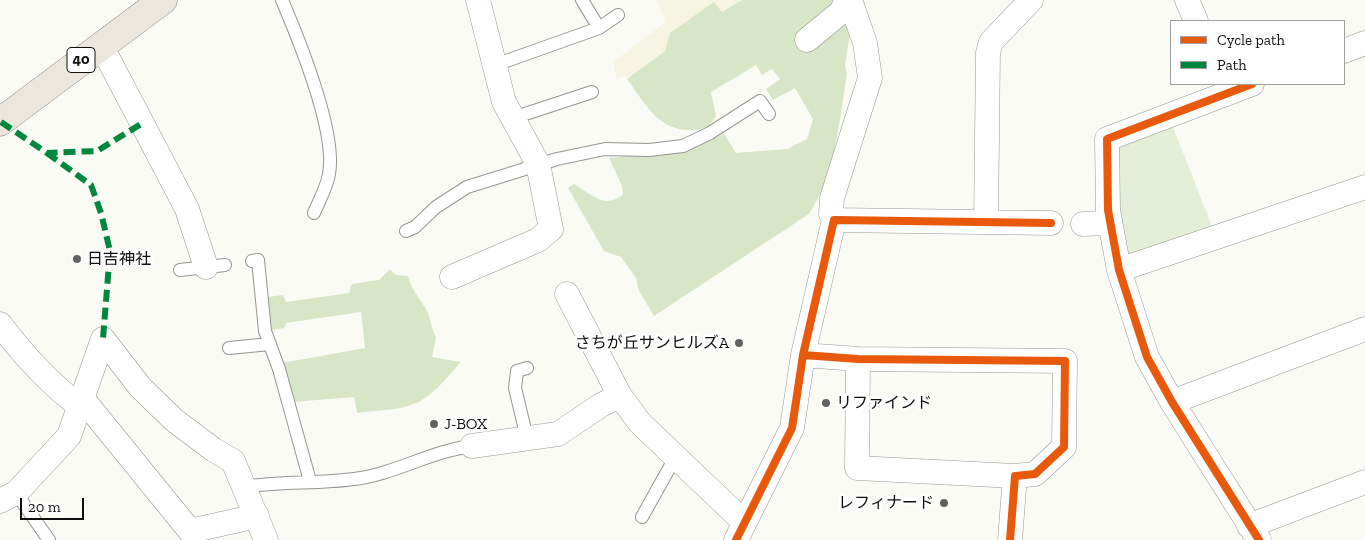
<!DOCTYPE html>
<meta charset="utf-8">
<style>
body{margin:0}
#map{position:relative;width:1365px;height:540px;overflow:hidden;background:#fbfbf6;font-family:"Zilla Slab",serif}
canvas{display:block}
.legend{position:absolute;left:1170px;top:20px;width:175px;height:65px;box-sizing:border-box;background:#fff;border:1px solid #9f9f9f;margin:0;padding:6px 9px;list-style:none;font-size:15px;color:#0f0f0f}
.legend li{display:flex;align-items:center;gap:10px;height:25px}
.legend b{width:25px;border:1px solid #9f9f9f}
.scale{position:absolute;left:20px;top:498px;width:64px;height:22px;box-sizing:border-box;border:2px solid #0f0f0f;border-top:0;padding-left:6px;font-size:15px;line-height:18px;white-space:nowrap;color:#0f0f0f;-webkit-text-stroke:4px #fff;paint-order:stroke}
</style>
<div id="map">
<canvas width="1365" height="540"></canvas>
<ul class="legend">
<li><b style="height:6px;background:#e8590c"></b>Cycle path</li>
<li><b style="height:6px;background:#00873e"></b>Path</li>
</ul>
<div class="scale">20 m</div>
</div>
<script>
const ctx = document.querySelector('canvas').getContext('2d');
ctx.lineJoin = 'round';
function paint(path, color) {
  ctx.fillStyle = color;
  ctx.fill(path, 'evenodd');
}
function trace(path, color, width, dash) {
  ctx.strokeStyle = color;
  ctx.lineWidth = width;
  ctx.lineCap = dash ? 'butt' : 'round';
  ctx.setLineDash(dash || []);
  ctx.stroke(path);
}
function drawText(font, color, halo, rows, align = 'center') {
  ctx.font = font + ' "Zilla Slab","Noto Sans JP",serif';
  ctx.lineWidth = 5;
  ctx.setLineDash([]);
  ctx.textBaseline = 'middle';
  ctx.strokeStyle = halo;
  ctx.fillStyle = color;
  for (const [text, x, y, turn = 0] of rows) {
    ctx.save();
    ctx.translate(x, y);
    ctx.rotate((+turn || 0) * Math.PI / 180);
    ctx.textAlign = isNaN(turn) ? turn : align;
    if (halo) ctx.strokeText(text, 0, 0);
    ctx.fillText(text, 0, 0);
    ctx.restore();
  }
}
const farmland = new Path2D(`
 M656,0H742L722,12L714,2L665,51L627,79L624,76L617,80L613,62L666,22Z`);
const green = new Path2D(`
 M1171,122L1213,229L1126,261L1117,223L1114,143Z`);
const forest = new Path2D(`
 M742,0H841L853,15L845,65L847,74C839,122 836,172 809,214L654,316L639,291L636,278L621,257L604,251L568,188L574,184C593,195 604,209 623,195L622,186L609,158L688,149L724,134L736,153L787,149L807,139L813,119L795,88L773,100L766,89L780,79L772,69L762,75L756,65L711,92L716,116C710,127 704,130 691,130C658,131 645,103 627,79L665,51L670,33L714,2L722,12Z
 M390,269L396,275L408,276C412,291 420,298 427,311C431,320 431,328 436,337L432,357L461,362C449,375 437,391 422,400C404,411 377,410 357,413L354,397L292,402L282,363L365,348L361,312L286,323L284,328L272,330L268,297L283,295L286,302L349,293L352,284L379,280Z`);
const service = new Path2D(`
 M282,0C299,40 337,132 329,174C327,187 319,201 314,213
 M582,0L599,28
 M495,65L599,28L618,15
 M513,118L592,92
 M406,231L415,227L436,207L467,187L557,159L605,149L649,150L683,146L710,133L760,101L769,114
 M252,261L258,260L265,331L279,369L310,481
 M180,270L225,265
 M229,348L270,344
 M527,438L515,388L517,371L527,368
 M243,487C281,481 317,484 354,479C395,474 431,451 472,446
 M16,493L49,540
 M642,517L676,456`);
const minor = new Path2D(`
 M1187,0L1196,21
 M807,40L841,12L847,0
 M101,45L187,209L206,267
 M1344,51L1365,43
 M1252,84L1107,139L1108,210L1119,270L1147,357L1172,402L1259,540
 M834,220L831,214L832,198L870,78L865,43L850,0
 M986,222L988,53L991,42L1031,0
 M1083,224L1110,223
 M1119,270L1365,187
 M452,277L538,240L551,229L538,164L504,102L478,0
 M567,294L620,396L640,423L744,522
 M0,324C23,355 48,382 79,406
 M103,339L140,387L174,420L214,450L233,461L266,540
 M803,355L834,220L1051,223
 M858,359L857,468L1015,476
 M82,398L190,531L257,516
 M1172,402L1365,329
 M472,446L558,434L601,405L620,396
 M0,501L16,493L69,436L103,339
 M1249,526L1365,482
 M736,540L792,428L803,355L858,359L1065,361L1064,447L1035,474L1015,476L1010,540`);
const primary = new Path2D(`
 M0,122L163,0`);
const quiet = new Path2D(`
 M1,122L47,153L97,151L141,124
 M47,153L91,185L101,213L110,251L103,339`);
const cycleway = new Path2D(`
 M1252,84L1107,139L1108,210L1119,270L1147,357L1172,402L1259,540
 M803,355L834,220L1051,223
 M736,540L792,428L803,355L858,359L1065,361L1064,447L1035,474L1015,476L1010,540`);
const markers = [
 [77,259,5,"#626260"],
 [739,343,5,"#626260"],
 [826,403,5,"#626260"],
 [434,424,5,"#626260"],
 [944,503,5,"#626260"]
];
const shields = [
 [81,60,28]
];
const shieldNames = [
 ["40",81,60]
];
const poiNames = [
 ["日吉神社",87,259],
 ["さちが丘サンヒルズA",729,343,"right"],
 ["リファインド",836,403],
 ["J-BOX",444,424],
 ["レフィナード",934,503,"right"]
];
paint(farmland, '#f6f5e4');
paint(green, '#e5efd8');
paint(forest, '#d6e6c7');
trace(service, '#959593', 14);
trace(minor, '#959593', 25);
trace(primary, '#838380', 29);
trace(service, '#fefefe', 12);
trace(minor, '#fefefe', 24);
trace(primary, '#ebe7dc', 28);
trace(quiet, '#00873e', 6, [12, 6]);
trace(cycleway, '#e8590c', 8);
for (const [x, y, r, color] of markers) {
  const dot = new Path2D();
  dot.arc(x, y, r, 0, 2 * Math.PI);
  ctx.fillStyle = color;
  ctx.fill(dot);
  trace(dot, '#fff', 2);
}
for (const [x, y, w] of shields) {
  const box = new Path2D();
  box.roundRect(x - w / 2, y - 12.5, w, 25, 4);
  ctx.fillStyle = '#fff';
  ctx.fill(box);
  trace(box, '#0f0f0f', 1);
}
drawText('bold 15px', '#0f0f0f', null, shieldNames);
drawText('16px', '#0f0f0f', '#fff', poiNames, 'left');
</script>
